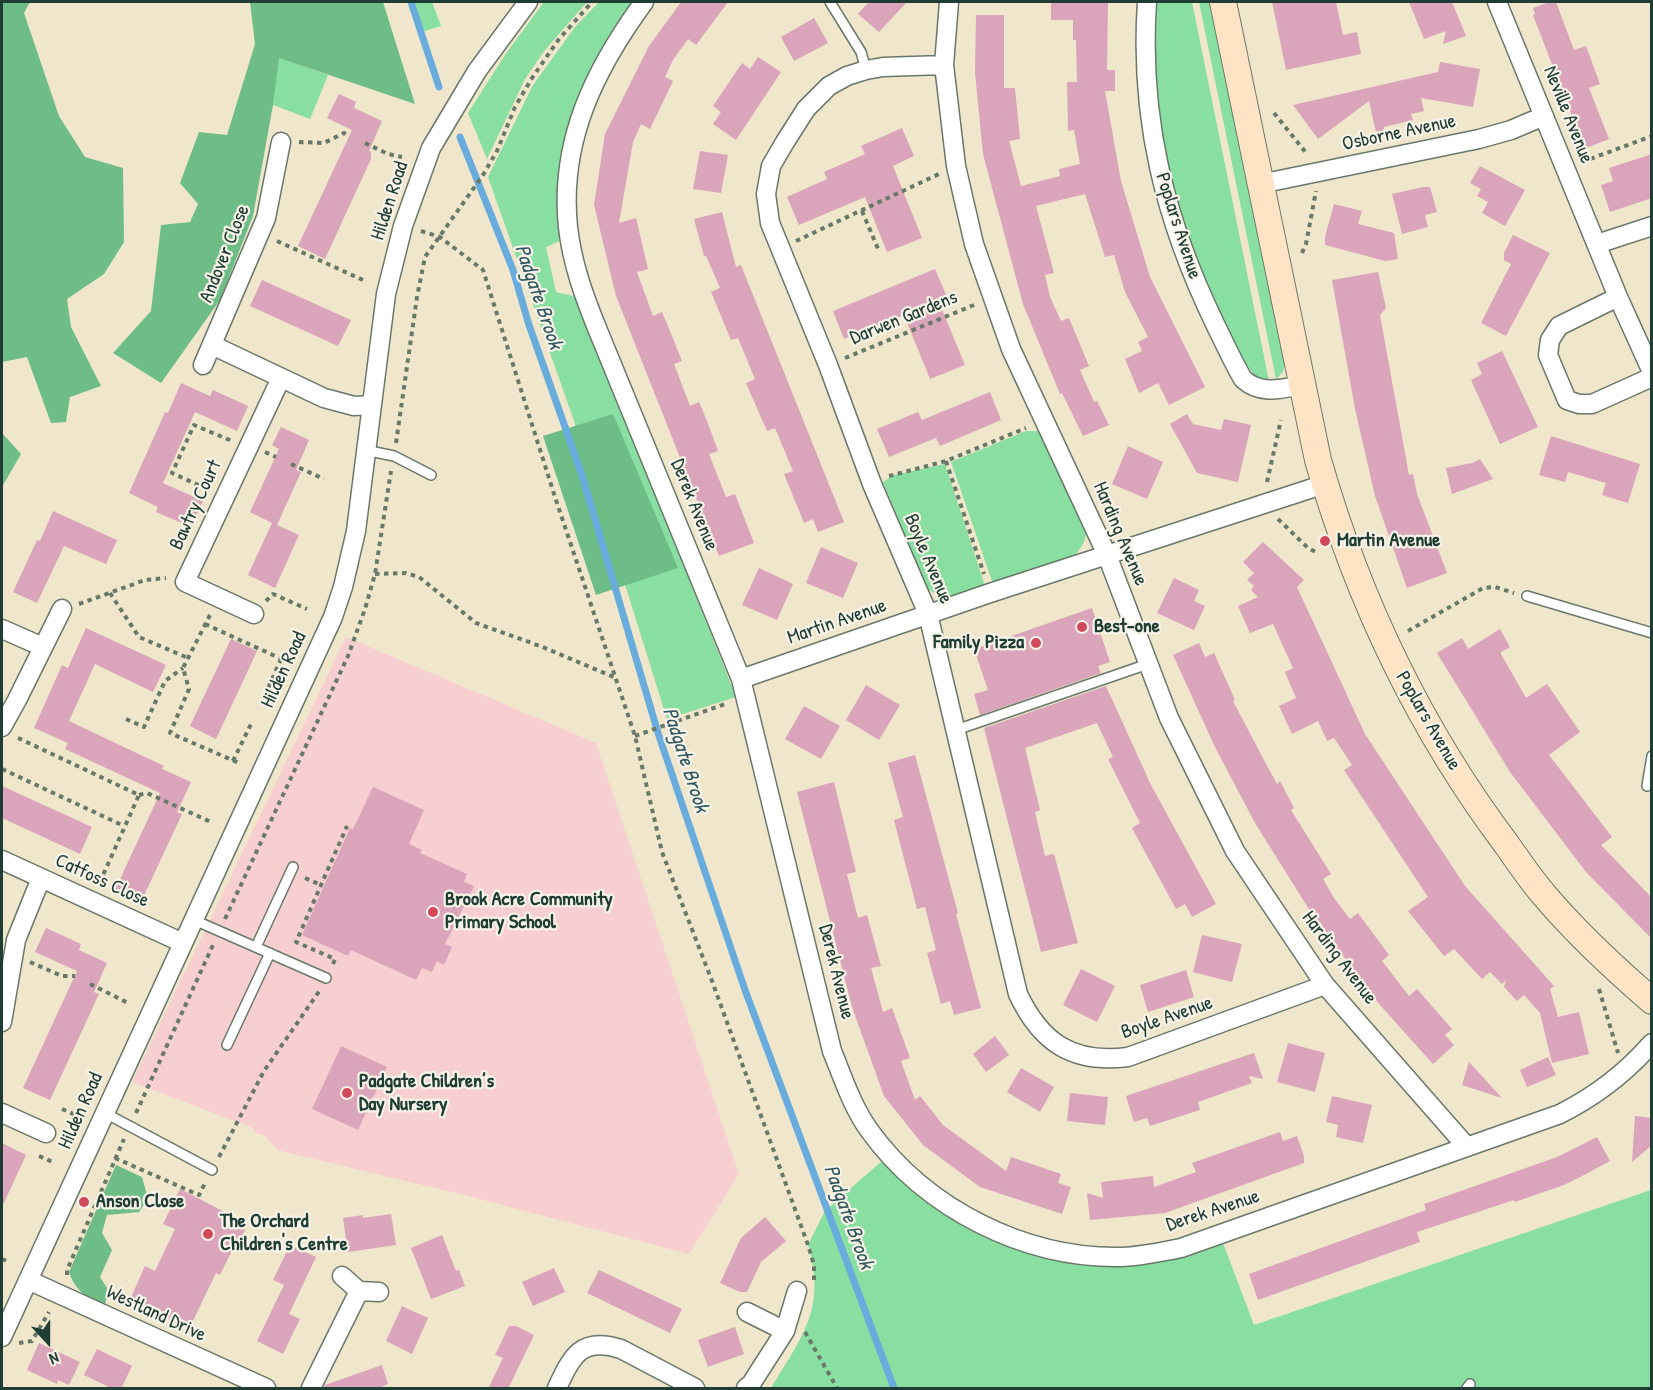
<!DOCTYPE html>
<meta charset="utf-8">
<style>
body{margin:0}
#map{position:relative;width:1653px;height:1390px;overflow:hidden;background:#efe6cb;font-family:"Patrick Hand",sans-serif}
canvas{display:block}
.frame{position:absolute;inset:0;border:3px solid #1f3d34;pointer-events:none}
.north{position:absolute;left:18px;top:1312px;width:60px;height:60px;-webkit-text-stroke:4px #f7f3e8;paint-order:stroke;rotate:159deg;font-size:16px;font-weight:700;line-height:24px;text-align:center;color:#1f3d34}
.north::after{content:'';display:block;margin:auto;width:21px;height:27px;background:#1f3d34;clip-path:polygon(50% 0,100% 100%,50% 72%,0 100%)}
</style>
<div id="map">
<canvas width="1653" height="1390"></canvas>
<div class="frame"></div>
<div class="north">N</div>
</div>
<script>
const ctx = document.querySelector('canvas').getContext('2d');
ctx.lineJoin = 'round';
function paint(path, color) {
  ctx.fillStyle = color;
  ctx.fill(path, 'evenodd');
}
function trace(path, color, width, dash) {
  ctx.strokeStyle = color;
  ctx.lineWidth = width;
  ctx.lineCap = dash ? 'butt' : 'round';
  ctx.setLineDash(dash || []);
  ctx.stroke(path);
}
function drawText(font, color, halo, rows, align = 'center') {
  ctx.font = font + ' "Patrick Hand",sans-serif';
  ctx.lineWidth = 4.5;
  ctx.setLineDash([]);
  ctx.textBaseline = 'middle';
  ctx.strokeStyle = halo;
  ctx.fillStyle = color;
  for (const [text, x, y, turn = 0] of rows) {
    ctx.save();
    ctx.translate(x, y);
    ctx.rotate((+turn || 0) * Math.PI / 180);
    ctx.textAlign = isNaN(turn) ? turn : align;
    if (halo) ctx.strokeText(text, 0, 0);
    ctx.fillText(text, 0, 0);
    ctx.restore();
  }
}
const built = new Path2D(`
 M346,637L596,743L739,1174L689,1254L468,1196L277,1150L266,1136L256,1133L253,1128L132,1082Z`);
const green = new Path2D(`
 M411,2H432L441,26L422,32Z
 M544,2H587L545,50L525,79L487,159L468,113L505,55Z
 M599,2H635L609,37L596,61L581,91L573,117L564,239L546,247L556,292L577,297L736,697L667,719L574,421L488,177L533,85L575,27Z
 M1157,2H1192L1269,381L1255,376L1240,356L1198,262L1173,190L1158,121L1155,61Z
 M1199,2H1211L1285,364L1283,372L1276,379Z
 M278,57L328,75L310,119L273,105Z
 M1026,431H1040L1086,525C1087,540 1082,549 1071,558L993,584L951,462Z
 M945,464L985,586C963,594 944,607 926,586L883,482L894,475Z
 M883,1160C907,1183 931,1206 960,1224C1000,1250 1083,1271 1130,1266C1161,1263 1193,1253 1223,1243L1254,1325L1651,1190V1388H771C802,1337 827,1308 808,1245L825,1211Z`);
const forest = new Path2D(`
 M2,2H30L24,13L59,116L85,157L123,168L124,242L104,274L67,299L71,327L101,386L70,397L66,422L51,423L27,357L2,362Z
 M250,2H383L415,104L279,58L273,105L253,216L220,300L161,383L113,353L151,311L161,225L190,222L198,204L180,183L199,132L227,135L255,44Z
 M613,414L678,568L596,595L543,436Z
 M2,433L21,454L2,487Z
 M116,1165L142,1177L148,1199L139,1212L107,1215L102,1233L112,1250L100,1277L109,1291L104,1307C86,1296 76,1292 69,1272Z`);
const stream = new Path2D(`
 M411,2L439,87
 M460,137L513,270L529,325L582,475L658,733L745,990L894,1388`);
const building = new Path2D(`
 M681,2H728L696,45L688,39L673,60L665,77L673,81L650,129L641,124L633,142L619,223L636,218L648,269L637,272L653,316L662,312L670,331L682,361L674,364L690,406L699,402L707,421L718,451L709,454L726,497L735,494L754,543L719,556L616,296L594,205L605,134L649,46Z
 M869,2H907L879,32L858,14Z
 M1051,2H1108L1107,70H1115V91H1105L1121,181L1150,277L1205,387L1169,405L1158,383L1139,393L1125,359L1142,351L1138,342L1148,337L1125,292L1114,255L1105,257L1085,194L1036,206L1054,273L1045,275L1050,297L1061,321L1069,318L1089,366L1080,370L1094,402L1097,401L1109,425L1083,436L1062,393L1060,394L1023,304L983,154L975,72L976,15H1004V88H1015L1020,139L1009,141L1021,186L1060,176L1059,169L1080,164L1074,130L1068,131L1067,82H1077L1076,40H1073V20H1051Z
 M1272,2H1336L1343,35L1357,32L1361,54L1286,70Z
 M1409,2H1452L1466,36L1443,44L1446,31L1424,39Z
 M1549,2H1556L1574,50L1586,46L1600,84L1589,88L1609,139L1586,148L1584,142H1582L1533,15L1535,14L1533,8Z
 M814,18L828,43L794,61L781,37Z
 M758,57L781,72L736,140L713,124L721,112L713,106L742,63L750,69Z
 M1440,62L1480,69L1473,107L1421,98L1424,111L1411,114L1413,120L1384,127L1379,146L1369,101L1318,139L1293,105L1438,72Z
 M339,94L356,102L354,108L382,121L369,151L371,152V159L325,259L298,246L352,130L327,118Z
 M902,128L914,156L893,166L922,238L887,252L865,197L799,225L787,197L827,179L824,172L865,154L861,146Z
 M700,151L728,155L721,193L693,189Z
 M1652,154V198L1610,212L1601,185L1613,181L1609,168Z
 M1480,166L1525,190L1505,226L1482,213L1488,202L1477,196L1481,189L1470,183Z
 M1423,187H1430L1437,212L1425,215L1428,227L1402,234L1392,194Z
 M1334,204L1362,211L1358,224L1394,233L1398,259L1385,261L1325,245V237Z
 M722,212L736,267L741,265L844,522L818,532L813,519L804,523L784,474L793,471L775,428L767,431L746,383L755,379L738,338L731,340L711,292L720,288L706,256H704L694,219Z
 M1513,235L1550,253L1506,336L1481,323L1511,264L1504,260V253Z
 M935,269L947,297L938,300L965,365L930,379L904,315L844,339L833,311Z
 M1378,272L1386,308L1380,315L1409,475L1413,474L1417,494L1447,573L1407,588L1375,496L1355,409L1332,280Z
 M262,280L351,320L338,346L250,306Z
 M1502,351L1538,427L1500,444L1471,380L1482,374L1477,363Z
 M181,383L210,396L213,390L248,406L237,431L195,412L163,483L203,501L191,527L156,512L158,507L129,493L165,412L168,413Z
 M990,392L1001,420L940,446L936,438L889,457L877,429L918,412L922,420Z
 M1187,414L1193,424L1221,430L1224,419L1251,425L1238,482L1197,473L1170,424Z
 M281,427L309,440L296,470L301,472L277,525L299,535L275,588L248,575L272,523L250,512L279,449L272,445Z
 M1551,436L1640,464L1628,503L1602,495L1606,483L1568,472L1565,482L1539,475Z
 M1128,446L1163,462L1147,499L1112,484Z
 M1480,459L1493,479L1452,494L1446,468L1472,463Z
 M53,511L117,540L106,564L64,546L37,603L13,592L37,540L40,541Z
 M1263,542L1304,580L1297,587L1365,734L1465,886L1554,986L1550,989L1558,1017L1579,1012L1589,1054L1552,1063L1540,1013L1524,995L1517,1001L1504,987L1506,980L1502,984L1490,972L1482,979L1454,949L1444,956L1408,911L1428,897L1344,770L1352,765L1334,738L1327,741L1318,721L1292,734L1279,706L1296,698L1285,672L1293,668L1273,624L1250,633L1238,606L1258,597L1251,590L1254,586L1247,580L1254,573L1243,562Z
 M821,547L858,563L843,598L806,583Z
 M759,568L793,584L777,620L742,605Z
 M1174,578L1199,590L1194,601L1205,606L1194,630L1157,613Z
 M1092,608L1110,662L1098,666L1101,673L980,715L974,694L988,690L974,649Z
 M86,628L166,665L153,692L95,664L69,721L164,766L162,769L191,782L177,812L182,814L141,902L115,890L160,793L65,749L68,743L34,728L62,665L68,668Z
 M1500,629L1510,647L1501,652V654L1526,698L1547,684L1580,732L1549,755L1612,837L1601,845L1652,898V939L1586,872L1510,772L1437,653L1462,638L1468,649Z
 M231,639L257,651L216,739L190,726Z
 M1199,643L1205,657L1214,653L1235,700L1233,701L1266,764L1277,784L1280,781L1294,808L1291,810L1331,874L1323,879L1334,898L1350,919L1358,913L1389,955L1382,961L1409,996L1417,989L1452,1029L1445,1035L1454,1045L1433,1064L1379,1004L1312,914L1255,823L1215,747L1173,655Z
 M866,685L900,705L879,740L846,720Z
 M1106,686L1151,785L1216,904L1192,917L1185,904L1176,909L1132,828L1140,823L1108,759L1113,757L1097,723L1025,748L1040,810L1035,812L1045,856L1054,854L1078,943L1041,952L984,728Z
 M804,706L840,726L821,759L785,739Z
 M915,755L958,913L956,914L981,1008L954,1015L950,1001L941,1004L927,953L936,950L925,907L917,909L894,820L903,817L888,763Z
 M834,782L856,872L847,874L858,918L867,915L881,966L871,968L883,1012L892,1008L910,1058L901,1061L915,1100L920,1096L943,1125L1006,1171L1011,1157L1061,1174L1058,1183L1071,1187L1062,1214L980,1187L923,1145L884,1096L852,1007L797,792Z
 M2,786L92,827L80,854L2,818Z
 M373,787L424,810L409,844L422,850L420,853L467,874L464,882L474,886L445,944L452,947L444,965L437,961L432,972L422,968L416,980L351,950L348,956L302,935L350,828L353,829Z
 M46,928L81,944L79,950L107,963L94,992L99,994L50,1100L23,1088L77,971L35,952Z
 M1202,935L1242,944L1232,982L1193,972Z
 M1081,969L1115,986L1097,1022L1063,1005Z
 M1186,970L1194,997L1148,1012L1140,985Z
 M995,1036L1009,1055L986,1072L973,1054Z
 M1288,1043L1325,1053L1315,1092L1277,1082Z
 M341,1046L387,1067L358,1130L312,1109Z
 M1254,1053L1263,1079L1249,1076L1252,1083L1198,1102L1200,1110L1150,1126L1147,1118L1134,1122L1126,1096Z
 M1548,1057L1556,1075L1527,1087L1520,1070Z
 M1469,1062L1502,1098L1462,1085Z
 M1021,1068L1054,1087L1040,1112L1007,1092Z
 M1070,1093L1108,1097L1105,1125L1067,1121Z
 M1332,1096L1372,1105L1363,1143L1336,1137L1338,1125L1326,1122Z
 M1635,1116L1652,1118V1145L1632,1162Z
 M1280,1132L1283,1141L1297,1136L1304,1156V1163L1165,1213L1090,1220L1087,1193L1103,1198L1101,1182L1153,1176L1154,1187L1196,1172L1192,1163Z
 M1597,1137L1610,1161L1586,1174L1564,1185L1515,1202L1514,1200L1417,1232L1420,1242L1258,1300L1249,1274L1426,1210L1424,1204L1557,1157Z
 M2,1143L26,1155L2,1207Z
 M180,1189L248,1224L238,1244L236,1242L220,1275L216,1273L189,1329L152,1311L151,1315L128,1304L145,1266L155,1271L175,1229L163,1224Z
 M391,1214L396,1245L348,1252L343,1218L363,1215V1218Z
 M765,1217L786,1241L761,1262L747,1292H740L720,1283L741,1238Z
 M442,1235L456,1271L459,1270L465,1286L431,1299L411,1248Z
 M290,1245L316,1257L289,1314L300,1319L283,1354L257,1341L284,1285L273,1280Z
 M554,1268L565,1292L533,1306L522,1282Z
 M599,1270L682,1309L670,1333L587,1293Z
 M402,1306L428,1318L412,1354L386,1341Z
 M509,1326H516L534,1335L508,1389H488L503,1358L495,1355Z
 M735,1327L744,1354L708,1367L698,1340Z
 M39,1343L80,1362L69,1385L58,1380L57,1384L27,1370Z
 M97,1349L132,1366L121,1389H113L84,1375Z
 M382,1365L388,1384L377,1389H324L325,1385Z`);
const path = new Path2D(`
 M1274,113L1307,154
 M299,142L324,143L344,133L350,136
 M365,143L388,154L402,157
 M1582,162L1652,136
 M862,211L879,251
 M421,231L440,237L483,270L555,497L635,736L662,852L712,981L808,1245L814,1265V1280
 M277,241L363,280
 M796,241L939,174
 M1302,253L1306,244L1316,191
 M845,358L974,305
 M396,443L417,297L425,257L483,175L497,151L515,107L532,78L559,39L592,2
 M265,452L276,457
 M946,461L984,574
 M291,464L324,479
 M889,476L946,461L1026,428
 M1267,482L1281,420
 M207,489L172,473L194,425L232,441
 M1278,519L1308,548L1318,553
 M375,574L406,573L419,577L476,623L540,646L616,678
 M110,593L139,637L188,658
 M266,601L273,594L307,609
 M79,604L145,580L166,578
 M210,615L183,668L189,689L170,733L239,763
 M205,624L286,661
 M1408,631L1483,588L1495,587L1514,593
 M261,704L281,659
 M126,719L144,727L165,681L183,668
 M635,736L728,703
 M18,738L139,795L99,884
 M233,761L252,722
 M2,769L124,826
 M139,795L147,793L211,822
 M305,878L321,885
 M225,919L348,656L365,609L375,574L391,471
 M30,962L62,976H75
 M333,964L335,959L296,942L347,826
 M90,984L128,1003
 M1599,989L1618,1053
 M62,1109L76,1115
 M136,1113L213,945
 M39,1156L55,1163
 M219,1157L264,1071L320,990
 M115,1158L199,1195L205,1183
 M2,1259L9,1262
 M67,1275V1270L124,1139
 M805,1332L837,1388
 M19,1343L32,1341L49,1312`);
const lane = new Path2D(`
 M830,2L861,52L866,70
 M365,450L394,456L431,475
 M1527,596L1652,633
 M956,730L1148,664
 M1647,786L1652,756
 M194,920L326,978
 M256,947L293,867
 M227,1045L270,953
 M105,1113L212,1170
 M1467,1388L1470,1384`);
const street = new Path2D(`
 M644,2C595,69 559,141 568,227C572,264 585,299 599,333L741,679L832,1051C843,1078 852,1106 869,1130C926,1209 1025,1259 1122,1257C1142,1256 1162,1252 1181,1248L1560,1114C1596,1096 1625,1074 1652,1043
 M949,2L944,65L956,166L974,244L1011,349L1107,555L1169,718L1235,851L1325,985L1467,1147
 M1147,2C1139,119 1165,221 1216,326C1225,344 1233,362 1243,379C1260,395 1281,389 1302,385
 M1497,2L1618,297L1652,372
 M944,65L883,67L866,70L847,76L829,86L806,109L785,142L771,166L766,194L770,223L828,365L872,484L928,614L1018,994C1041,1043 1073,1064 1128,1057L1325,985
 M1260,184L1479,139L1511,130L1544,116
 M1597,244L1652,226
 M1618,297L1559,326L1550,340L1548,355L1567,400L1579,404H1592L1652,377
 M212,345L324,398L354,406L372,405
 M203,365L266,218L281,142
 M254,614L185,582L281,378
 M2,629L43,647
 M741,679L990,593L1325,484
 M2,727L17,700L62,609
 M2,860L183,943
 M2,1022L16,940L41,878
 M2,1113L46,1133
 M342,1276L359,1291L379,1292
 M28,1280L266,1388
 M747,1312L785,1331L797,1291
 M2,1337L333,617L343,587L356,531L386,294L403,226L431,148L477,71L528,2
 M311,1388L359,1291
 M557,1388C572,1356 581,1336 621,1349L695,1388
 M746,1388L751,1384L785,1331`);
const secondary = new Path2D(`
 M1223,2L1318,460C1358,600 1419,728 1507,845C1519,862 1531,880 1545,896C1577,934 1614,968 1652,1001`);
const markers = [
 [1325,541,6,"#d1495b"],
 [1082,627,6,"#d1495b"],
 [1036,643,6,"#d1495b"],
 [433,912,6,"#d1495b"],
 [347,1093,6,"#d1495b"],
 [84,1202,6,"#d1495b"],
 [208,1234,6,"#d1495b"]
];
const streetNames = [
 ["Neville Avenue",1568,115,68],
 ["Osborne Avenue",1399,133,-12],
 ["Hilden Road",390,201,-72],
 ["Poplars Avenue",1178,226,72],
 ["Andover Close",225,254,-68],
 ["Darwen Gardens",904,318,-22],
 ["Bawtry Court",196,505,-65],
 ["Derek Avenue",694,505,68],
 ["Harding Avenue",1120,534,67],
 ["Boyle Avenue",928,559,67],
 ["Martin Avenue",837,622,-19],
 ["Hilden Road",284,670,-65],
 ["Poplars Avenue",1428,721,60],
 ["Catfoss Close",102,881,25],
 ["Harding Avenue",1339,958,53],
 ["Derek Avenue",836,972,76],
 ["Boyle Avenue",1167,1018,-19],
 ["Hilden Road",81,1111,-66],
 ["Derek Avenue",1213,1211,-18],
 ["Westland Drive",156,1314,25]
];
const poiNames = [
 ["Martin Avenue",1337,541],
 ["Best-one",1094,627],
 ["Family Pizza",1024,643,"right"],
 ["Brook Acre Community",445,900],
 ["Primary School",445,923],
 ["Padgate Children’s",359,1082],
 ["Day Nursery",359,1105],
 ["Anson Close",96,1202],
 ["The Orchard",220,1222],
 ["Children's Centre",220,1245]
];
const waterNames = [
 ["Padgate Brook",538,297,71],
 ["Padgate Brook",685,760,72],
 ["Padgate Brook",848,1217,70]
];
paint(built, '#f7cfd0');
paint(green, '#89dea1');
paint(forest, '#6ebd87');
trace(stream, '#68abdd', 7);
paint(building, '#daa4ba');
trace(lane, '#687869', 12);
trace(street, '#687869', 21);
trace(secondary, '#687869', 28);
trace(path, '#687869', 4, [4.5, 4.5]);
trace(lane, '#fff', 9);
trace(street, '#fff', 18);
trace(secondary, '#fee4c5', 26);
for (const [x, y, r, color] of markers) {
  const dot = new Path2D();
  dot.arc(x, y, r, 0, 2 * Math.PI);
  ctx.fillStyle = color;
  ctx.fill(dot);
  trace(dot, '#f7f3e8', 2);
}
drawText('20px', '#1f3d34', '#f7f3e8', streetNames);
drawText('bold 20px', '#1f3d34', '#f7f3e8', poiNames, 'left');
drawText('italic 21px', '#31585e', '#f7f3e8', waterNames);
</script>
